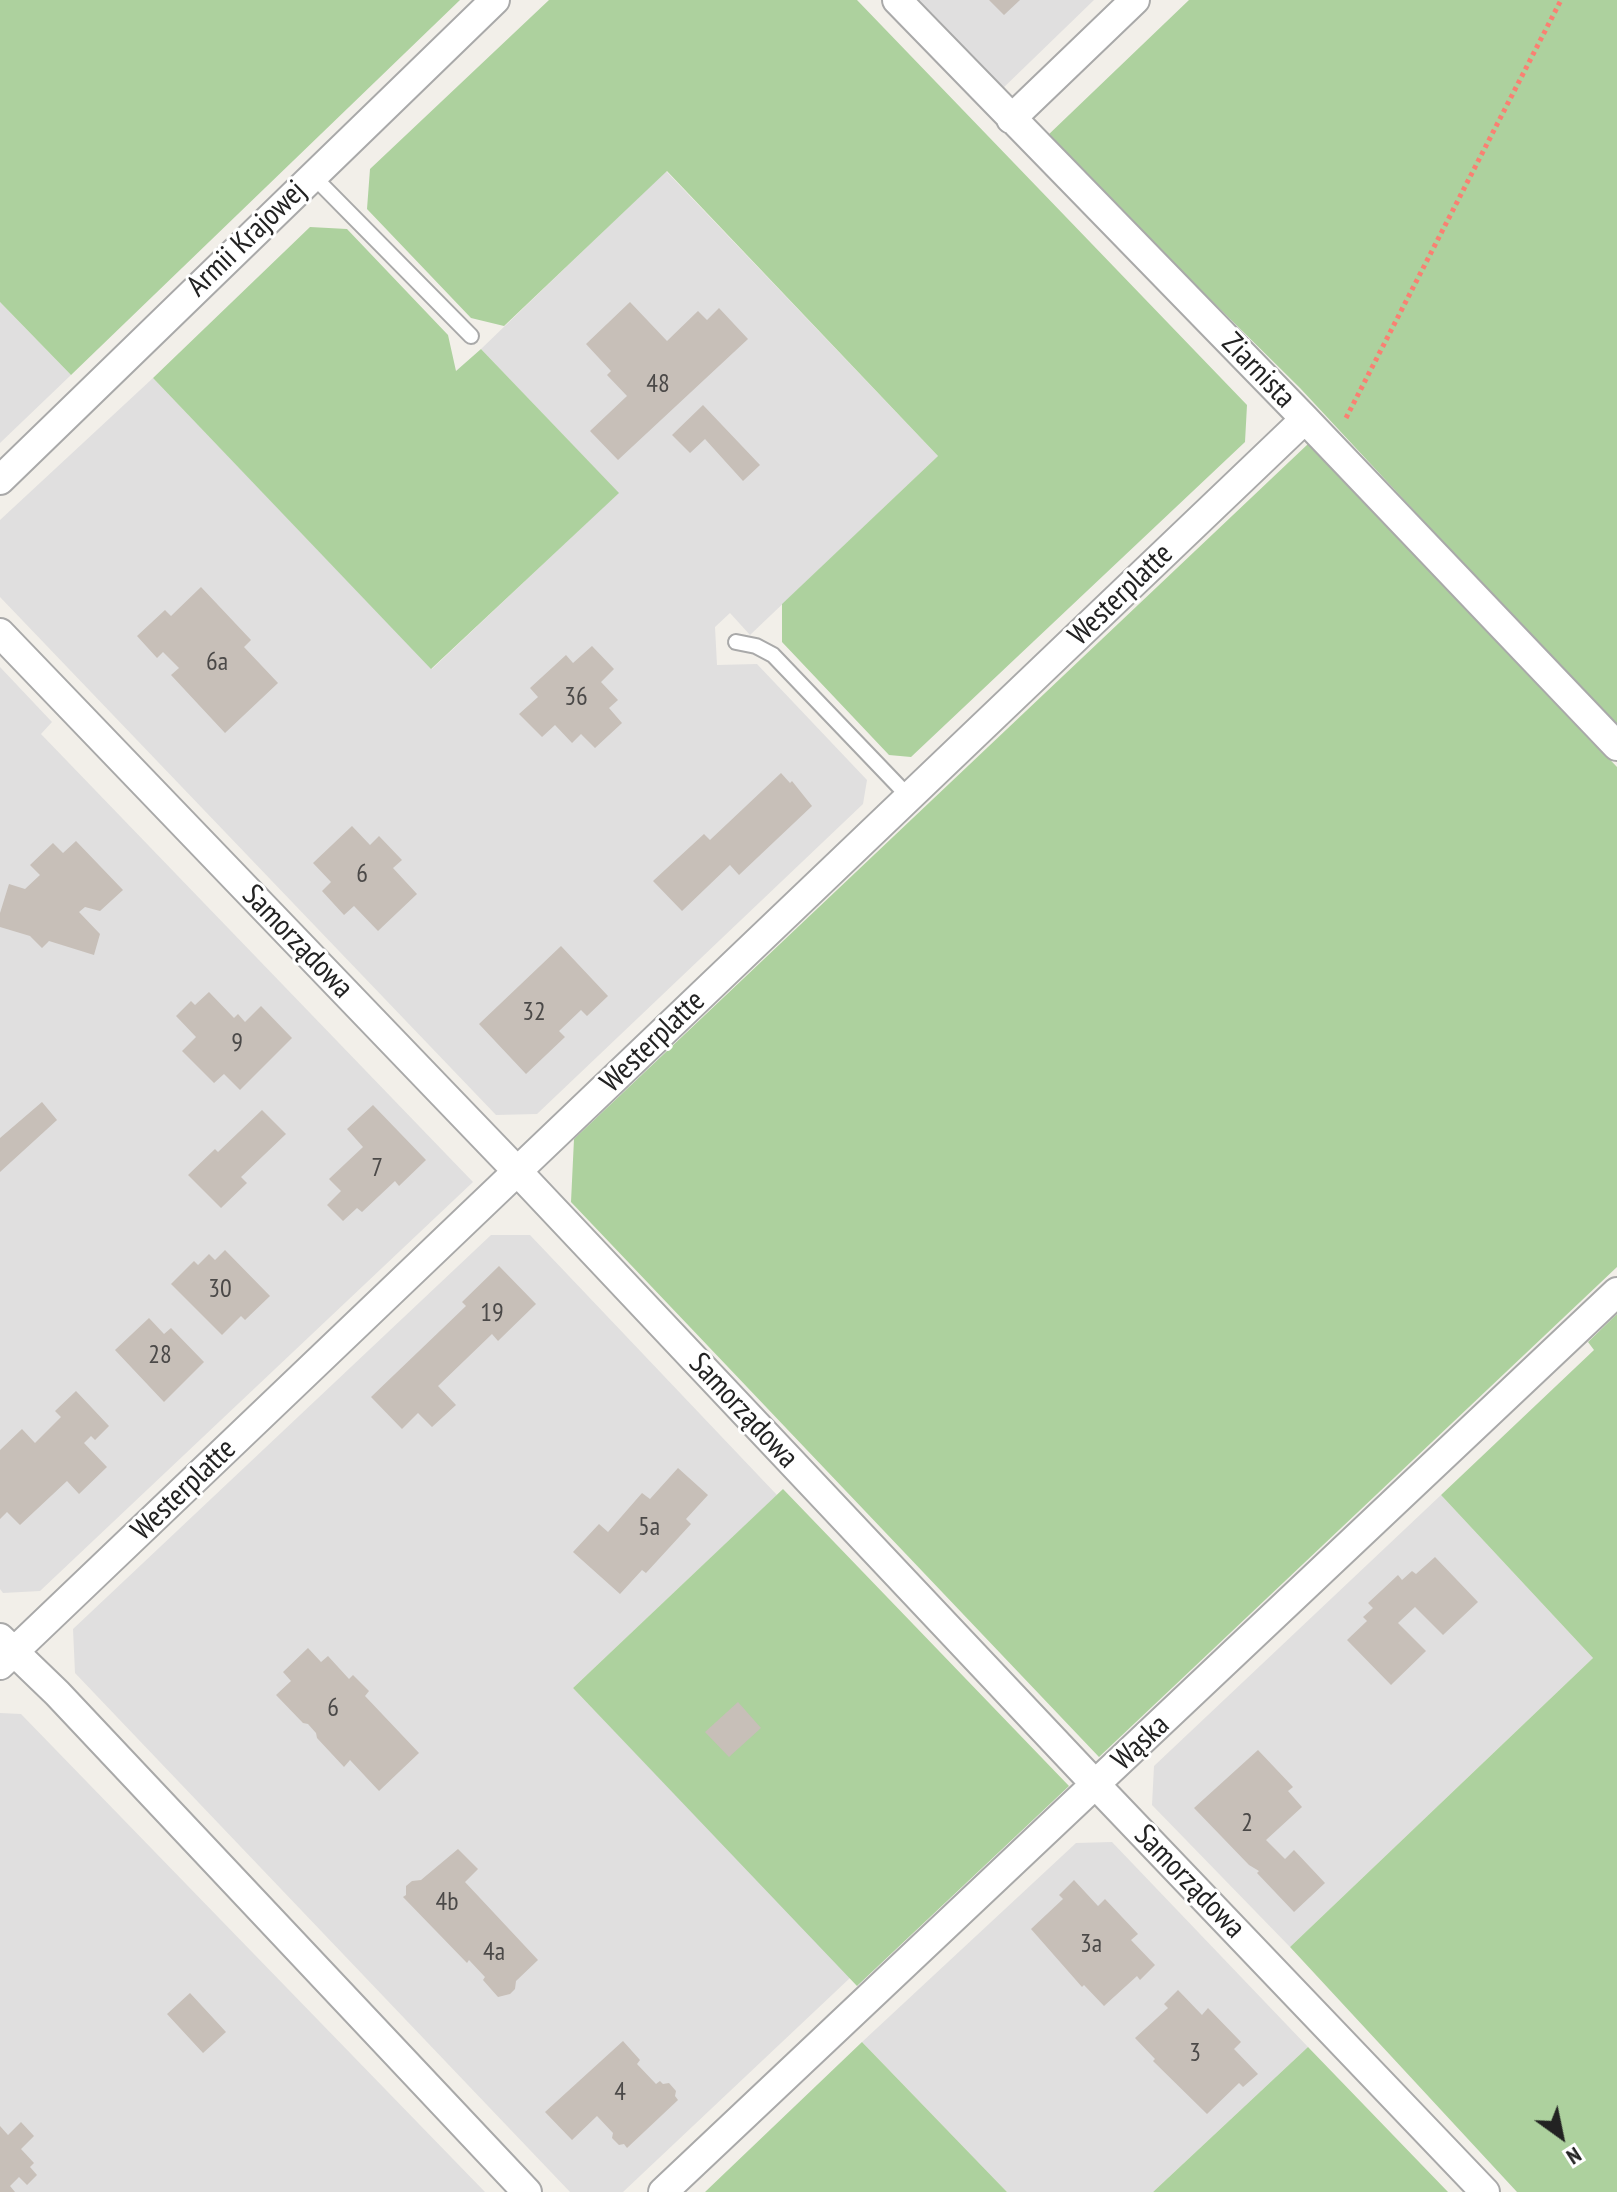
<!DOCTYPE html>
<meta charset="utf-8">
<style>
body{margin:0}
#map{position:relative;width:1617px;height:2192px;overflow:hidden;background:#f2efe9;font-family:"PT Sans Narrow",sans-serif}
canvas{display:block}
.north{position:absolute;left:1521px;top:2096px;width:80px;height:80px;-webkit-text-stroke:6px #fff;paint-order:stroke;rotate:147deg;font-size:22px;font-weight:700;line-height:32px;text-align:center;color:#222}
.north::after{content:'';display:block;margin:auto;width:28px;height:36px;background:#222;clip-path:polygon(50% 0,100% 100%,50% 72%,0 100%)}
</style>
<div id="map">
<canvas width="1617" height="2192"></canvas>
<div class="north">N</div>
</div>
<script>
const ctx = document.querySelector('canvas').getContext('2d');
ctx.lineJoin = 'round';
function paint(path, color) {
  ctx.fillStyle = color;
  ctx.fill(path, 'evenodd');
}
function trace(path, color, width, dash) {
  ctx.strokeStyle = color;
  ctx.lineWidth = width;
  ctx.lineCap = dash ? 'butt' : 'round';
  ctx.setLineDash(dash || []);
  ctx.stroke(path);
}
function drawText(font, color, halo, rows, align = 'center') {
  ctx.font = font + ' "PT Sans Narrow",sans-serif';
  ctx.lineWidth = 6;
  ctx.setLineDash([]);
  ctx.textBaseline = 'middle';
  ctx.strokeStyle = halo;
  ctx.fillStyle = color;
  for (const [text, x, y, turn = 0] of rows) {
    ctx.save();
    ctx.translate(x, y);
    ctx.rotate((+turn || 0) * Math.PI / 180);
    ctx.textAlign = isNaN(turn) ? turn : align;
    if (halo) ctx.strokeText(text, 0, 0);
    ctx.fillText(text, 0, 0);
    ctx.restore();
  }
}
const residential = new Path2D(`
 M912,0H1094L999,92Z
 M666,171L938,456L750,635L730,613L715,627L717,665L757,664L867,780L863,804L537,1114L496,1115L0,597V520L153,378L432,669L618,493L481,349Z
 M0,302L71,375L0,443Z
 M0,667L52,722L41,734L473,1182L40,1591L3,1593L0,1589Z
 M491,1235H530L777,1495L573,1688L851,1977L623,2192H570L75,1673L73,1629Z
 M1441,1495L1593,1658L1290,1947L1152,1805L1154,1766Z
 M0,1713L21,1714L485,2192H0Z
 M1112,1842L1308,2047L1153,2192H1007L862,2042L1076,1843Z`);
const forest = new Path2D(`
 M0,0H460L71,375L0,302Z
 M549,0H857L1247,405L1245,442L911,757L889,755L782,642V604L938,456L667,171L504,326L471,318L367,209L370,169Z
 M1189,0H1617V729L1300,388L1046,137Z
 M310,227L347,229L448,335L456,371L481,349L619,493L431,669L153,378Z
 M1308,444L1617,767V1267L1099,1757L571,1202L574,1139Z
 M1617,1314V2192H1517L1290,1947L1593,1658L1441,1495L1594,1350L1588,1342Z
 M783,1489L1069,1786L857,1986L573,1688Z
 M862,2042L1007,2192H705Z
 M1308,2047L1448,2192H1153Z`);
const building = new Path2D(`
 M989,0H1020L1004,15Z
 M630,302L667,341L698,311L707,320L719,308L748,339L618,460L590,431L627,396L607,375L611,371L586,344Z
 M703,405L760,465L743,481L705,439L690,453L672,435Z
 M201,587L251,640L244,647L278,683L225,733L171,675L179,668L163,652L157,658L137,636L165,610L171,616Z
 M592,646L614,669L601,682L618,700L609,708L622,723L595,748L581,734L572,743L555,725L542,737L519,714L538,697L530,688L566,655L573,663Z
 M781,773L790,783L792,781L812,806L739,875L730,865L682,911L653,881L704,834L710,840Z
 M352,826L370,845L379,836L402,860L393,868L417,894L378,931L354,906L344,915L322,891L331,882L313,863Z
 M76,841L123,890L100,911L85,907L79,912L100,934L94,955L49,941L42,948L30,936L0,927V913L9,884L25,889L40,875L30,865L53,843L63,853Z
 M561,946L608,996L587,1016L581,1010L559,1031L565,1037L526,1074L479,1024Z
 M209,992L234,1018L238,1014L245,1022L261,1006L292,1038L240,1090L224,1074L214,1083L182,1051L196,1037L176,1016L191,1001L195,1005Z
 M42,1102L57,1120L0,1172V1138Z
 M373,1105L426,1160L399,1186L395,1181L362,1212L357,1208L343,1221L327,1205L341,1191L329,1179L363,1147L347,1129Z
 M262,1110L286,1134L241,1177L247,1183L221,1208L188,1175L215,1149L218,1152Z
 M225,1250L270,1296L245,1320L241,1316L222,1335L171,1284L194,1261L198,1265L209,1254L215,1260Z
 M499,1266L536,1304L498,1341L492,1334L438,1386L456,1405L432,1427L418,1413L402,1429L371,1397L466,1306L462,1302Z
 M149,1318L164,1334L171,1328L204,1362L164,1402L115,1350Z
 M76,1391L109,1426L95,1440L91,1436L84,1443L107,1467L79,1494L67,1481L20,1525L7,1512L0,1519V1450L22,1429L35,1443L61,1417L55,1411Z
 M678,1468L708,1495L686,1519L691,1524L646,1573L642,1570L620,1594L573,1552L599,1524L608,1532L642,1493L650,1499Z
 M1435,1557L1478,1602L1443,1635L1415,1607L1398,1623L1426,1651L1391,1685L1347,1640L1367,1621L1363,1617L1373,1608L1368,1603L1382,1590L1398,1575L1402,1580L1412,1571L1416,1574Z
 M308,1648L321,1662L328,1656L349,1679L353,1675L369,1691L365,1696L419,1753L379,1791L350,1760L344,1767L317,1738L316,1733L308,1724L303,1723L276,1695L291,1681L283,1672Z
 M738,1702L761,1728L729,1757L705,1732Z
 M1258,1750L1293,1787L1288,1791L1302,1807L1266,1840L1285,1859L1294,1850L1325,1883L1294,1912L1257,1873L1259,1871L1249,1865L1194,1808Z
 M458,1849L478,1869L465,1882L538,1960L516,1981L515,1989L510,1994L498,1997L483,1980L485,1977L469,1960L467,1963L403,1897L406,1895V1886L412,1881L421,1880Z
 M1074,1880L1098,1906L1105,1899L1138,1934L1131,1940L1155,1965L1140,1980L1137,1976L1104,2006L1084,1985L1082,1987L1031,1929L1063,1899L1059,1895Z
 M1178,1990L1202,2015L1208,2008L1241,2042L1234,2049L1258,2074L1243,2087L1239,2083L1207,2114L1153,2061L1155,2059L1135,2038L1168,2008L1164,2004Z
 M190,1993L226,2032L203,2053L167,2014Z
 M623,2041L640,2060L637,2064L656,2084L660,2081L663,2084L669,2083L676,2091L675,2096L678,2100L627,2148L624,2144L619,2145L612,2138L613,2133L597,2116L572,2140L545,2112Z
 M21,2122L34,2136L21,2149L34,2163L30,2167L37,2175L27,2185L19,2177L10,2186L15,2192H0V2126L8,2135Z`);
const path = new Path2D(`
 M1346,418L1561,0`);
const lane = new Path2D(`
 M312,175L471,336
 M736,642L756,646L773,655L909,797`);
const street = new Path2D(`
 M897,0L1305,419L1617,746
 M1011,119L1135,0
 M0,480L495,0
 M0,633L518,1172L1096,1785L1485,2192
 M0,1638L57,1693L527,2192
 M0,1665L1305,419
 M663,2192L1617,1292`);
const numberNames = [
 ["48",658,385],
 ["6a",217,663],
 ["36",576,698],
 ["6",362,875],
 ["32",534,1013],
 ["9",237,1044],
 ["7",377,1169],
 ["30",220,1290],
 ["19",492,1314],
 ["28",160,1356],
 ["5a",649,1528],
 ["6",333,1709],
 ["2",1247,1824],
 ["4b",447,1903],
 ["3a",1091,1945],
 ["4a",494,1953],
 ["3",1195,2054],
 ["4",620,2093]
];
const streetNames = [
 ["Armii Krajowej",247,239,-44],
 ["Ziarnista",1258,371,46],
 ["Westerplatte",1121,595,-44],
 ["Samorządowa",297,942,46],
 ["Westerplatte",653,1042,-44],
 ["Samorządowa",743,1411,47],
 ["Westerplatte",184,1490,-44],
 ["Wąska",1141,1743,-43],
 ["Samorządowa",1189,1882,46]
];
paint(residential, '#e0dfdf');
paint(forest, '#add19e');
paint(building, '#c7bfb8');
trace(lane, '#a9a9a9', 18);
trace(street, '#a9a9a9', 32);
trace(path, '#fa8072', 5, [4, 4]);
trace(lane, '#fff', 14);
trace(street, '#fff', 28);
drawText('26px', '#4b4948', null, numberNames);
drawText('30px', '#222', '#fff', streetNames);
</script>
